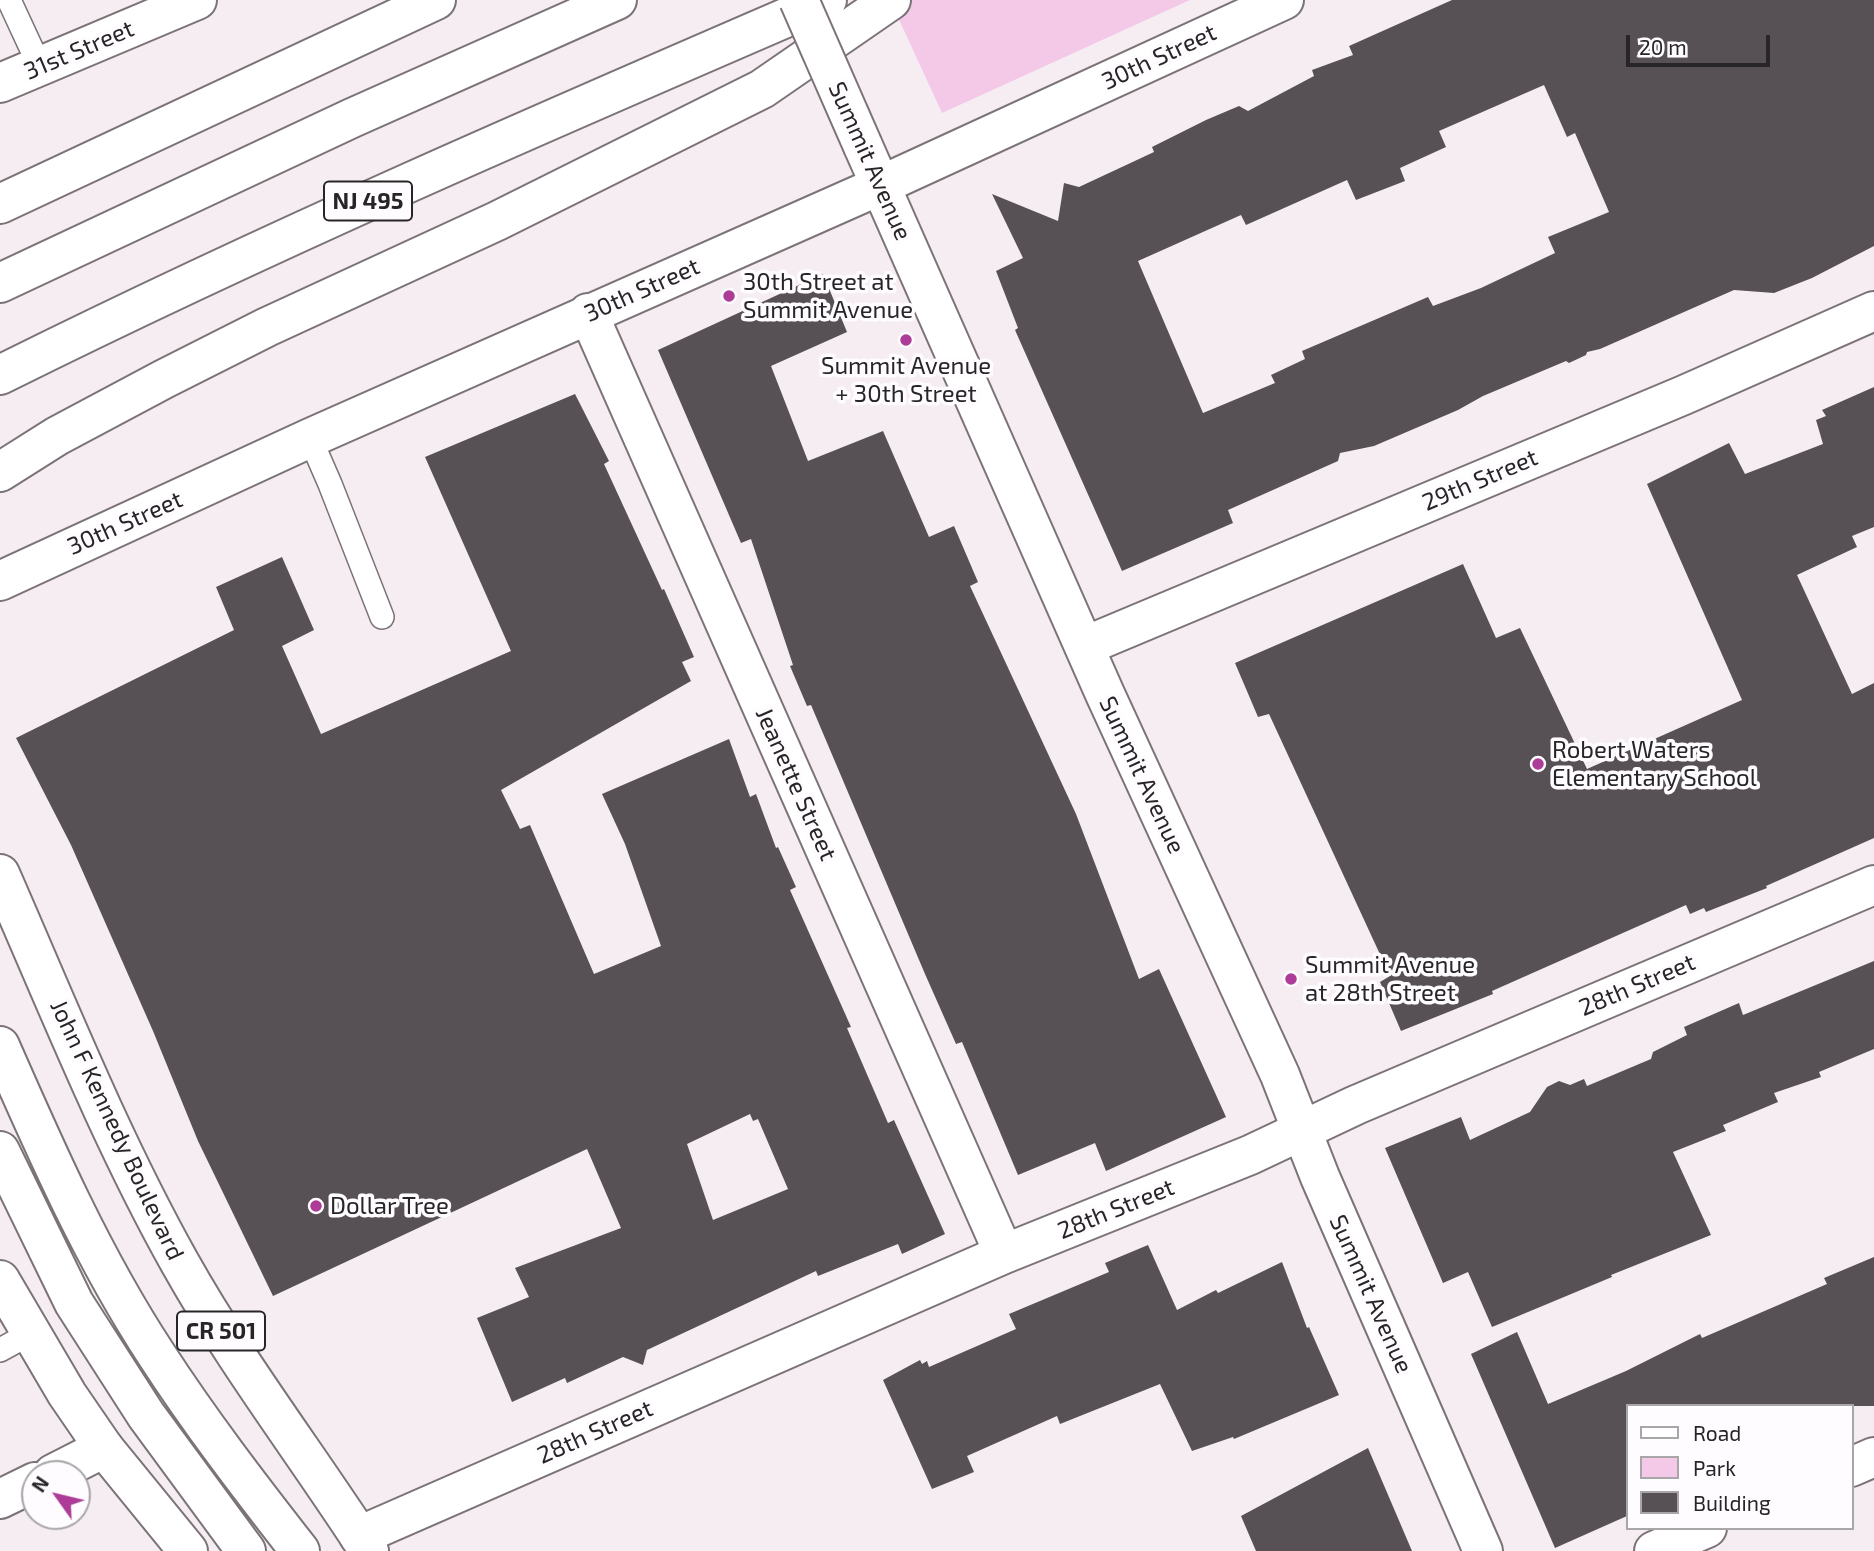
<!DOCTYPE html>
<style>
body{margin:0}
#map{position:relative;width:1874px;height:1551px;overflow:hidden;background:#f6edf3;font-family:"Exo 2",sans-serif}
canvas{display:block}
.legend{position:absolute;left:1626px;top:1404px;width:228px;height:126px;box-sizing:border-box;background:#fefcfe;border:2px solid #a8a6a8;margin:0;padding:9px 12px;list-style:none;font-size:21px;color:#282527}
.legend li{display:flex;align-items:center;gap:14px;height:35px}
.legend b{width:35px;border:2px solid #a8a6a8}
.north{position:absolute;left:21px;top:1460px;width:70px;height:70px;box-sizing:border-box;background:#fefcfe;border:2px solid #a8a6a8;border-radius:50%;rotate:304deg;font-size:19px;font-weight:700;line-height:28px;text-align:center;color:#282527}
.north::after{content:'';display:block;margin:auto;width:24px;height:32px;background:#ad3c98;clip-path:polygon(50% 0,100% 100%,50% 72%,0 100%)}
.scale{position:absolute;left:1626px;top:35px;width:144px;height:32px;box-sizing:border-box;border:4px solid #282527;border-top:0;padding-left:9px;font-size:21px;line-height:24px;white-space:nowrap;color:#282527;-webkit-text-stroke:5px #fefcfe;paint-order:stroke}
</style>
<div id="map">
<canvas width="1874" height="1551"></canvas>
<ul class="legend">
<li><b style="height:9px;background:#fff"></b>Road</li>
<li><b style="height:19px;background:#f4c9e8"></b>Park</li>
<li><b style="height:19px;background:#575055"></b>Building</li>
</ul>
<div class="north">N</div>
<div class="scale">20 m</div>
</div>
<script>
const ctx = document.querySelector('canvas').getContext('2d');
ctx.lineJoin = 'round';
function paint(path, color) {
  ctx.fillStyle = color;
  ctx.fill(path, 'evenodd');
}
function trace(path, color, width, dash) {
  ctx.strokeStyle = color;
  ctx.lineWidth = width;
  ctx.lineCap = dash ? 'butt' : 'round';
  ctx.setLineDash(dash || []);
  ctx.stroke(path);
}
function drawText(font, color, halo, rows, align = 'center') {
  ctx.font = font + ' "Exo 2",sans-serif';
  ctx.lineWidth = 7;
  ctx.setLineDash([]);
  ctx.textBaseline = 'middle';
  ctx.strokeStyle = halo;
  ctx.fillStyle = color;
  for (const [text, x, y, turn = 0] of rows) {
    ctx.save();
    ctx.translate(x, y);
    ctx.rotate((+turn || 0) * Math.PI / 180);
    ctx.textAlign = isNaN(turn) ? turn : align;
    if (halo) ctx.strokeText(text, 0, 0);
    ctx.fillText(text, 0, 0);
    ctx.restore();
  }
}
const green = new Path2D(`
 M890,0H1190L942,113Z`);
const building = new Path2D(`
 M1452,0H1874V246L1812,278L1774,293L1734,290L1600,349L1587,352L1586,355L1569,363L1566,361L1483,396L1458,410L1374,446L1340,453L1338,461L1228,510L1233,523L1122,571L1015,330L1018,328L996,271L1023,258L992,194L1058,221L1064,183L1079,187L1154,152L1152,147L1206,120L1239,106L1248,111L1314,76L1312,70L1353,55L1349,46ZM1544,85L1567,137L1575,133L1609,212L1548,237L1555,253L1481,288L1433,306L1428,297L1302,351L1305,359L1271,375L1275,383L1203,413L1138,261L1241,215L1246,225L1347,180L1356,200L1405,181L1400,168L1446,147L1439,131Z
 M823,274L847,332L771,366L808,461L883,431L929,537L954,526L978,582L970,586L1076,814L1139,979L1159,969L1226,1117L1106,1171L1095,1143L1018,1175L962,1042L956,1044L925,974L811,705L807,706L790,666L793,665L751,539L741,543L658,350Z
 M1874,387V527L1852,536L1857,547L1797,575L1852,694L1874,683V838L1766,886L1767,888L1706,912L1704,908L1690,914L1686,905L1492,991L1493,994L1401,1031L1380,982L1390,976L1269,714L1258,717L1235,663L1463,564L1496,638L1520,628L1587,769L1742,700L1647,484L1729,443L1745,474L1823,444L1816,420L1826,416L1822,410Z
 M575,394L609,461L604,464L662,590L664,589L694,657L682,662L691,681L501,790L520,829L530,825L594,974L661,946L625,844L602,794L729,739L750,797L756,794L776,848L778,847L796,887L790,890L851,1027L847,1028L888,1123L894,1120L945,1234L902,1254L898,1244L818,1276L816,1271L647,1350L643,1365L623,1357L567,1383L565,1378L512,1402L477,1318L529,1297L515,1268L621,1228L587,1149L273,1296L198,1141L153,1031L71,845L16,738L234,630L216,587L282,557L314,630L282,646L321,734L511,651L425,457ZM750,1114L753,1121L758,1119L788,1189L713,1220L687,1144Z
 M1874,961V1049L1819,1072L1821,1077L1774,1093L1778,1102L1723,1125L1726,1131L1673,1152L1711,1235L1611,1275L1612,1277L1492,1327L1468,1272L1443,1283L1385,1148L1461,1117L1470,1140L1530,1112L1547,1087L1559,1081L1570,1085L1584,1079L1587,1086L1651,1059L1653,1052L1687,1035L1684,1027L1739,1003L1743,1015Z
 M1148,1245L1177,1310L1216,1290L1218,1293L1282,1262L1307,1328L1309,1327L1339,1395L1234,1439L1233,1437L1192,1451L1160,1384L1060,1424L1057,1416L967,1456L974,1472L932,1489L883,1380L920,1360L922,1364L927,1361L929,1367L1016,1329L1009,1314L1109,1272L1105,1263Z
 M1874,1257V1406H1627V1516L1555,1548L1471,1354L1517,1332L1548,1404L1626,1371L1700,1334L1702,1338L1827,1284L1824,1278Z
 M1368,1448L1412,1551H1256L1241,1516Z`);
const service = new Path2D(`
 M9,0L40,67
 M310,438L330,484L382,617
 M0,1350L31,1333`);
const minor = new Path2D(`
 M588,313L1004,1254
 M1085,646L1684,395L1874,311
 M1851,1467L1874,1457
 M53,1474L104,1448
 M0,1499L35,1482
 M359,1536L1004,1254L1250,1155L1356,1105L1874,885
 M1654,1551L1707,1528`);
const tertiary = new Path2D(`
 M863,146L1105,694L1280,1075L1320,1177L1483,1551`);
const secondary = new Path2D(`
 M0,83L197,0
 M0,581L310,438L879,186L1284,0`);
const primary = new Path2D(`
 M0,874C57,1004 110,1138 180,1263C236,1363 307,1455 369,1551
 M0,1046C46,1151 93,1258 156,1354C200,1422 250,1487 300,1551
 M0,1151L74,1303L146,1415L246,1551
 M0,1280L67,1394L104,1448L188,1551`);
const motorway = new Path2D(`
 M0,204L436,0
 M0,283L352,118L617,0
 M0,375C271,240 549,120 827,0
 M0,472L57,436L164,379L267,327L497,221L762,89L891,0`);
const tertiaryBridge = new Path2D(`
 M799,0L863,146`);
const markers = [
 [729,296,7,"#ad3c98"],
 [906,340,7,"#ad3c98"],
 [1538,764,7,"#ad3c98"],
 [1291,979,7,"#ad3c98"],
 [316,1206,7,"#ad3c98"]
];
const shields = [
 [368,201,88],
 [221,1331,88]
];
const shieldNames = [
 ["NJ 495",368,201],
 ["CR 501",221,1331]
];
const streetNames = [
 ["31st Street",79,50,-23],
 ["30th Street",1159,57,-25],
 ["Summit Avenue",870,161,66],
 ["30th Street",642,290,-24],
 ["29th Street",1480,480,-23],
 ["30th Street",125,523,-24],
 ["Summit Avenue",1142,775,65],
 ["Jeanette Street",796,784,66],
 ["28th Street",1637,985,-23],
 ["John F Kennedy Boulevard",117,1130,65],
 ["28th Street",1116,1209,-22],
 ["Summit Avenue",1371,1294,66],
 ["28th Street",595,1432,-24]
];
const poiNames = [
 ["30th Street at",743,282],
 ["Summit Avenue",743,310],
 ["Summit Avenue",906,366,"center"],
 ["+ 30th Street",906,394,"center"],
 ["Robert Waters",1552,750],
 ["Elementary School",1552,778],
 ["Summit Avenue",1305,965],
 ["at 28th Street",1305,993],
 ["Dollar Tree",330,1206]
];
paint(green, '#f4c9e8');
paint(building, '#575055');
trace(service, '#7b7378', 26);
trace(minor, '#7b7378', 42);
trace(tertiary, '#7b7378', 42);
trace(secondary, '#7b7378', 42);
trace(primary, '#7b7378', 42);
trace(motorway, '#7b7378', 42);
trace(service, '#fff', 23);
trace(minor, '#fff', 38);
trace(tertiary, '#fff', 38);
trace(secondary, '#fff', 38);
trace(primary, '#fff', 38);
trace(motorway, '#fff', 38);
trace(tertiaryBridge, '#7b7378', 42, []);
trace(tertiaryBridge, '#fff', 38);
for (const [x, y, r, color] of markers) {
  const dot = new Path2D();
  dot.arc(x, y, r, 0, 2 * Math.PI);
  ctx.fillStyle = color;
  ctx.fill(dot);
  trace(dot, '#fefcfe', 2.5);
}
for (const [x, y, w] of shields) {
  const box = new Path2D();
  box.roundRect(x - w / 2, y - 19.5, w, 39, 5);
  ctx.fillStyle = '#fefcfe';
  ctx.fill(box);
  trace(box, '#282527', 2);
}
drawText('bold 23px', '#282527', null, shieldNames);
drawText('24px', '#282527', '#fefcfe', streetNames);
drawText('24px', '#282527', '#fefcfe', poiNames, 'left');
</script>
